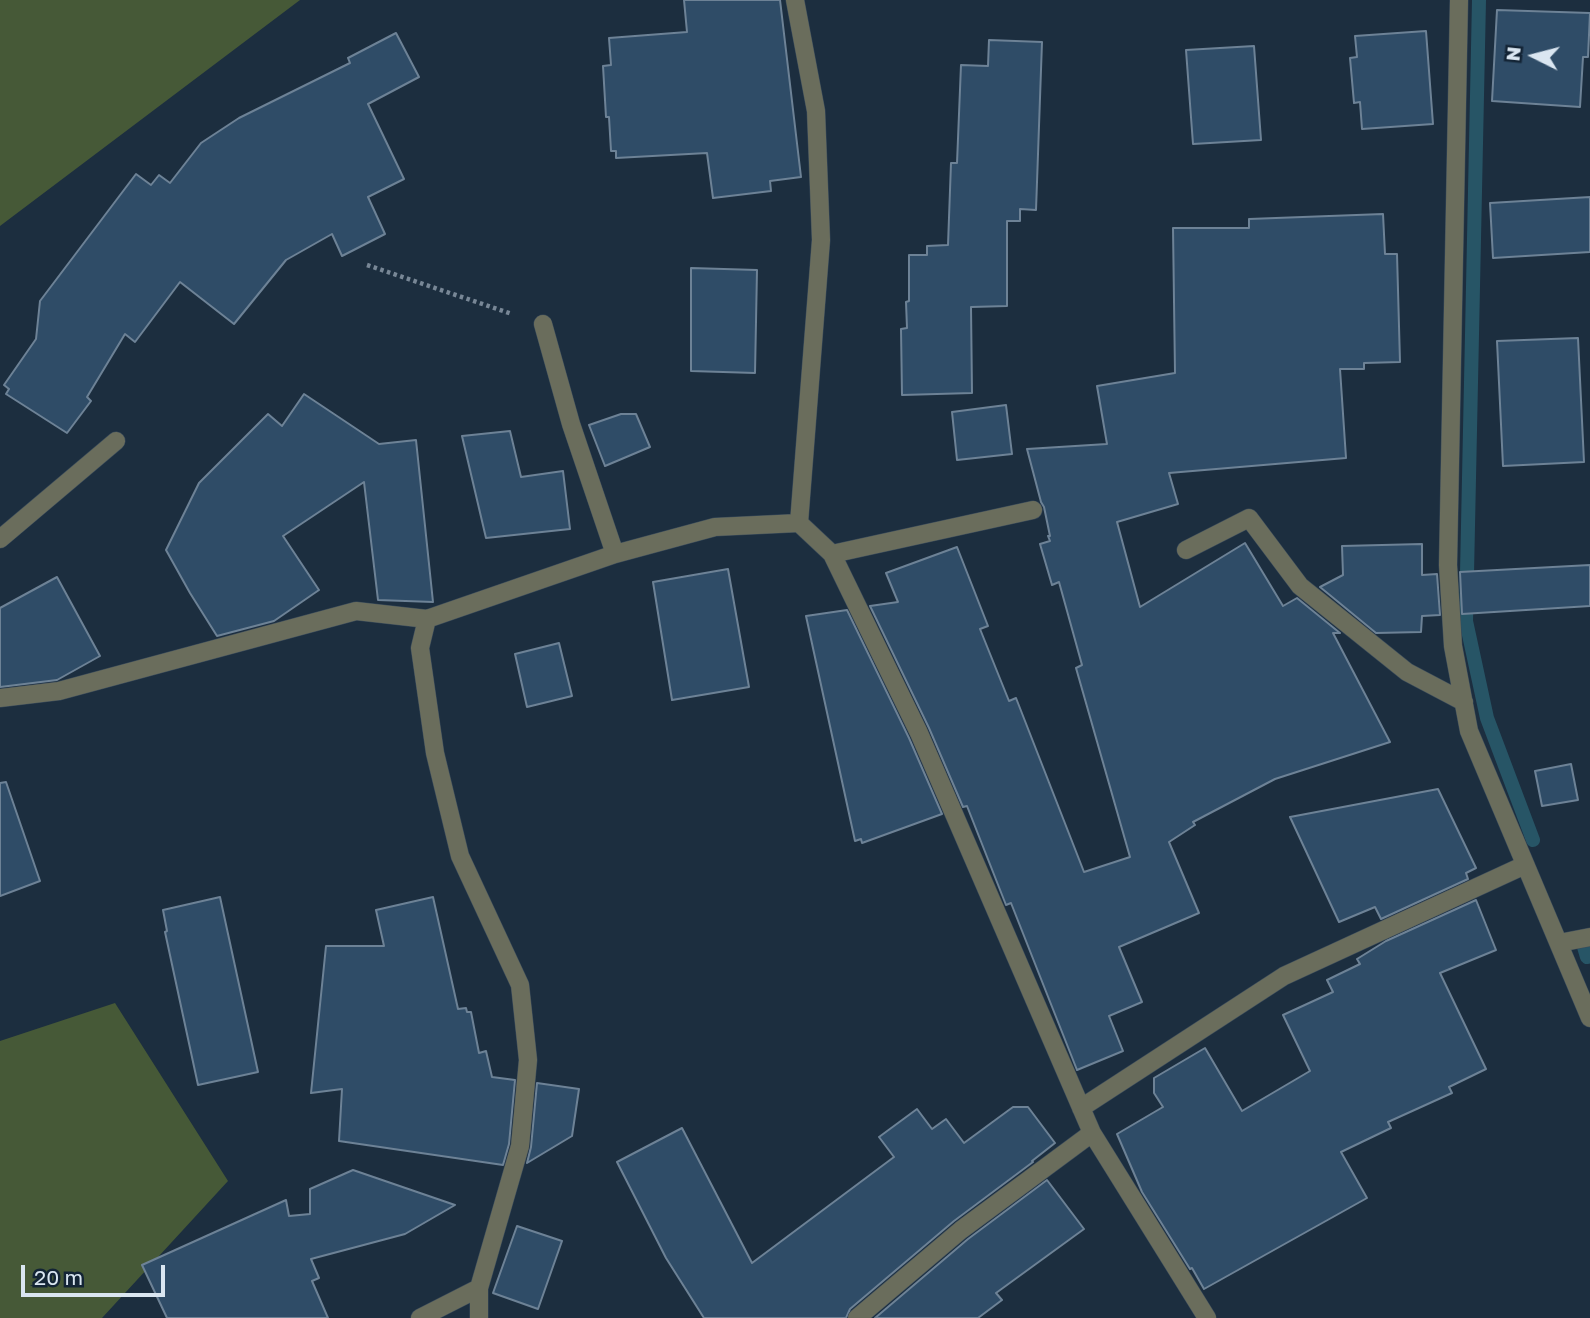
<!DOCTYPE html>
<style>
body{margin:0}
#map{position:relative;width:1590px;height:1318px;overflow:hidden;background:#1c2e3f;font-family:"Golos Text",sans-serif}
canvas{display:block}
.north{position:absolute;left:1499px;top:21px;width:70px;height:70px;-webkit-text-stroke:5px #132435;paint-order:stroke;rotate:276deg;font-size:19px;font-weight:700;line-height:28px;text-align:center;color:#dae6f1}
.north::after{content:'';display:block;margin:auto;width:24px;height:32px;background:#dae6f1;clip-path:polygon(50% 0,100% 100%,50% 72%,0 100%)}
.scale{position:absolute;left:21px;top:1265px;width:144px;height:32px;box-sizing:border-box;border:4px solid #dae6f1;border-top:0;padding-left:9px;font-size:21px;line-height:24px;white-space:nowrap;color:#dae6f1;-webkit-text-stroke:5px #132435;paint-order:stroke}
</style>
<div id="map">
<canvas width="1590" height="1318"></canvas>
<div class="north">N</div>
<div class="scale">20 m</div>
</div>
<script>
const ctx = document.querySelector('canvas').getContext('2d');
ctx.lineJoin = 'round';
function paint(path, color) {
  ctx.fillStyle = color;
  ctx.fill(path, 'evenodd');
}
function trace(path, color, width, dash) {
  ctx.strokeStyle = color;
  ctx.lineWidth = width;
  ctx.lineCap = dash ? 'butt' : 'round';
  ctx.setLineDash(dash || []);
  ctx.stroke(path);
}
const forest = new Path2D(`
 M0,0H300L0,226Z
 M115,1003L228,1181L102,1318H0V1041Z`);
const stream = new Path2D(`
 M1479,0L1466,621L1487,718L1533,840
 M1584,947L1587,957L1590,956`);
const building = new Path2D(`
 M684,0H780L801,177L770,181L771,191L713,198L707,153L616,158V151H611L609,117H606L603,66L611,65L609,38L687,32Z
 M1497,10L1590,13L1588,57H1583L1580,107L1492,101Z
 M1426,31L1433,124L1362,129L1360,102L1354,103L1350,58L1357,57L1355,36Z
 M396,33L419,77L368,104L404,179L368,197L385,234L342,256L332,234L286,260L234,324L180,282L135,342L125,334L87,397L91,401L67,433L6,394L9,389L4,385L36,339L40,301L136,174L151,185L159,175L170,183L201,143L239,118L350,63L348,58Z
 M989,40L1042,42L1036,210L1020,209V221H1007V306L971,307L972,393L902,395L901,329L907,328L906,302L909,301V255H927V246L948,245L951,163H957L961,65L988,66Z
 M1254,46L1261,140L1193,144L1186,50Z
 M1590,197V252L1493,258L1490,203Z
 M1383,214L1385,254H1397L1400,362L1364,363V369H1340L1346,458L1169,473L1178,504L1117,522L1140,607L1245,543L1283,606L1297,598L1340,633H1333L1390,742L1275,779L1193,822L1195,825L1169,842L1199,913L1119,947L1142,1002L1109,1016L1123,1051L1077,1070L1011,903L1006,905L967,806L963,807L929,728L870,606L898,602L886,573L957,547L988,626L980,629L1009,701L1016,698L1084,872L1130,857L1076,668L1082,665L1059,582L1052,585L1040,544L1050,541L1048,536H1050L1044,507L1041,502L1027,449L1107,444L1097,386L1175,373L1173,228H1249V219Z
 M691,268L757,270L755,373L691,371Z
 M1578,338L1584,462L1503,466L1497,341Z
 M304,394L379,444L416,440L433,602L378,600L364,482L283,536L319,590L274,621L217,636L190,593L166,550L199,483L268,414L282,426Z
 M1006,405L1012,454L957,460L952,412Z
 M621,414H636L650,447L605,466L589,425Z
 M510,431L521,477L563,471L570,529L486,538L462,436Z
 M1422,544V575L1437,574L1440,615L1422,616L1421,632L1376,633L1320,587L1343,575L1342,546Z
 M1590,565V606L1462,614L1460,572Z
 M728,569L749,687L672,700L653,582Z
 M57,577L100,656L57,680L0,687V608Z
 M847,610L909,738L942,814L862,843L861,839L855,841L806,616Z
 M559,643L572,696L527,707L515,654Z
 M1571,764L1578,800L1542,806L1535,771Z
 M6,782L40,881L0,896V783Z
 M1438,789L1476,868L1466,873L1468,879L1381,919L1375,907L1339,922L1290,817Z
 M220,897L258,1072L198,1085L165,932L167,931L163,910Z
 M433,897L458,1009L466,1008L467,1012H471L479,1053L486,1051L492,1077L515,1080L509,1144L503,1165L339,1141L342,1089L311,1093L326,946H384L376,910Z
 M1476,900L1496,950L1440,973L1486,1069L1449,1087L1452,1093L1388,1122L1391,1128L1341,1152L1367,1198L1204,1289L1192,1268L1190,1269L1142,1192L1117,1134L1163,1107L1154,1093V1078L1205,1048L1242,1111L1310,1071L1283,1015L1333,992L1327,980L1360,964L1357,959L1386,941Z
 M537,1083L579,1089L572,1136L527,1163L531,1147Z
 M1013,1107H1028L1055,1143L1032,1161L1033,1162L954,1221L850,1309L846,1318H704L666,1258L617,1162L682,1128L752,1263L894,1157L879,1137L917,1109L932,1129L946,1119L964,1143Z
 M353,1170L455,1205L405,1234L311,1259L319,1278L312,1281L328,1318H167L142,1265L286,1200L289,1216L310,1214V1189Z
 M1047,1180L1084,1229L996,1293L1002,1300L978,1318H875L968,1239Z
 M517,1226L562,1241L538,1309L493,1293Z`);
const path = new Path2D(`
 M367,265L512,314`);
const minor = new Path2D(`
 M795,0L816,111L821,240L799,523
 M1459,0L1448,565L1453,646L1469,731L1590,1018
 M543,324L571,424L615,554
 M0,539L116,441
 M1186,550L1249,518L1300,586L1407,672L1464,702
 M832,554L1033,510
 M0,698L59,691L356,611L427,619
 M1559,943L1590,937
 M1081,1108L1284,976L1525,865
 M420,1318L479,1288
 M479,1318V1288L520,1146L528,1060L520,985L460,856L435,753L420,648L427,619L615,554L715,527L799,523L832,554L919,733L1092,1133L1207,1318
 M857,1318L961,1230L1092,1133`);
paint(forest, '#465937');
trace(stream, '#275566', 14);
paint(building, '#2f4c67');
trace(building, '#6d8296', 2);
trace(minor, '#3a4b5b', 19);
trace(path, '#788796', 4.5, [3.5, 3.5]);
trace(minor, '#6a6d5c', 18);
</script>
